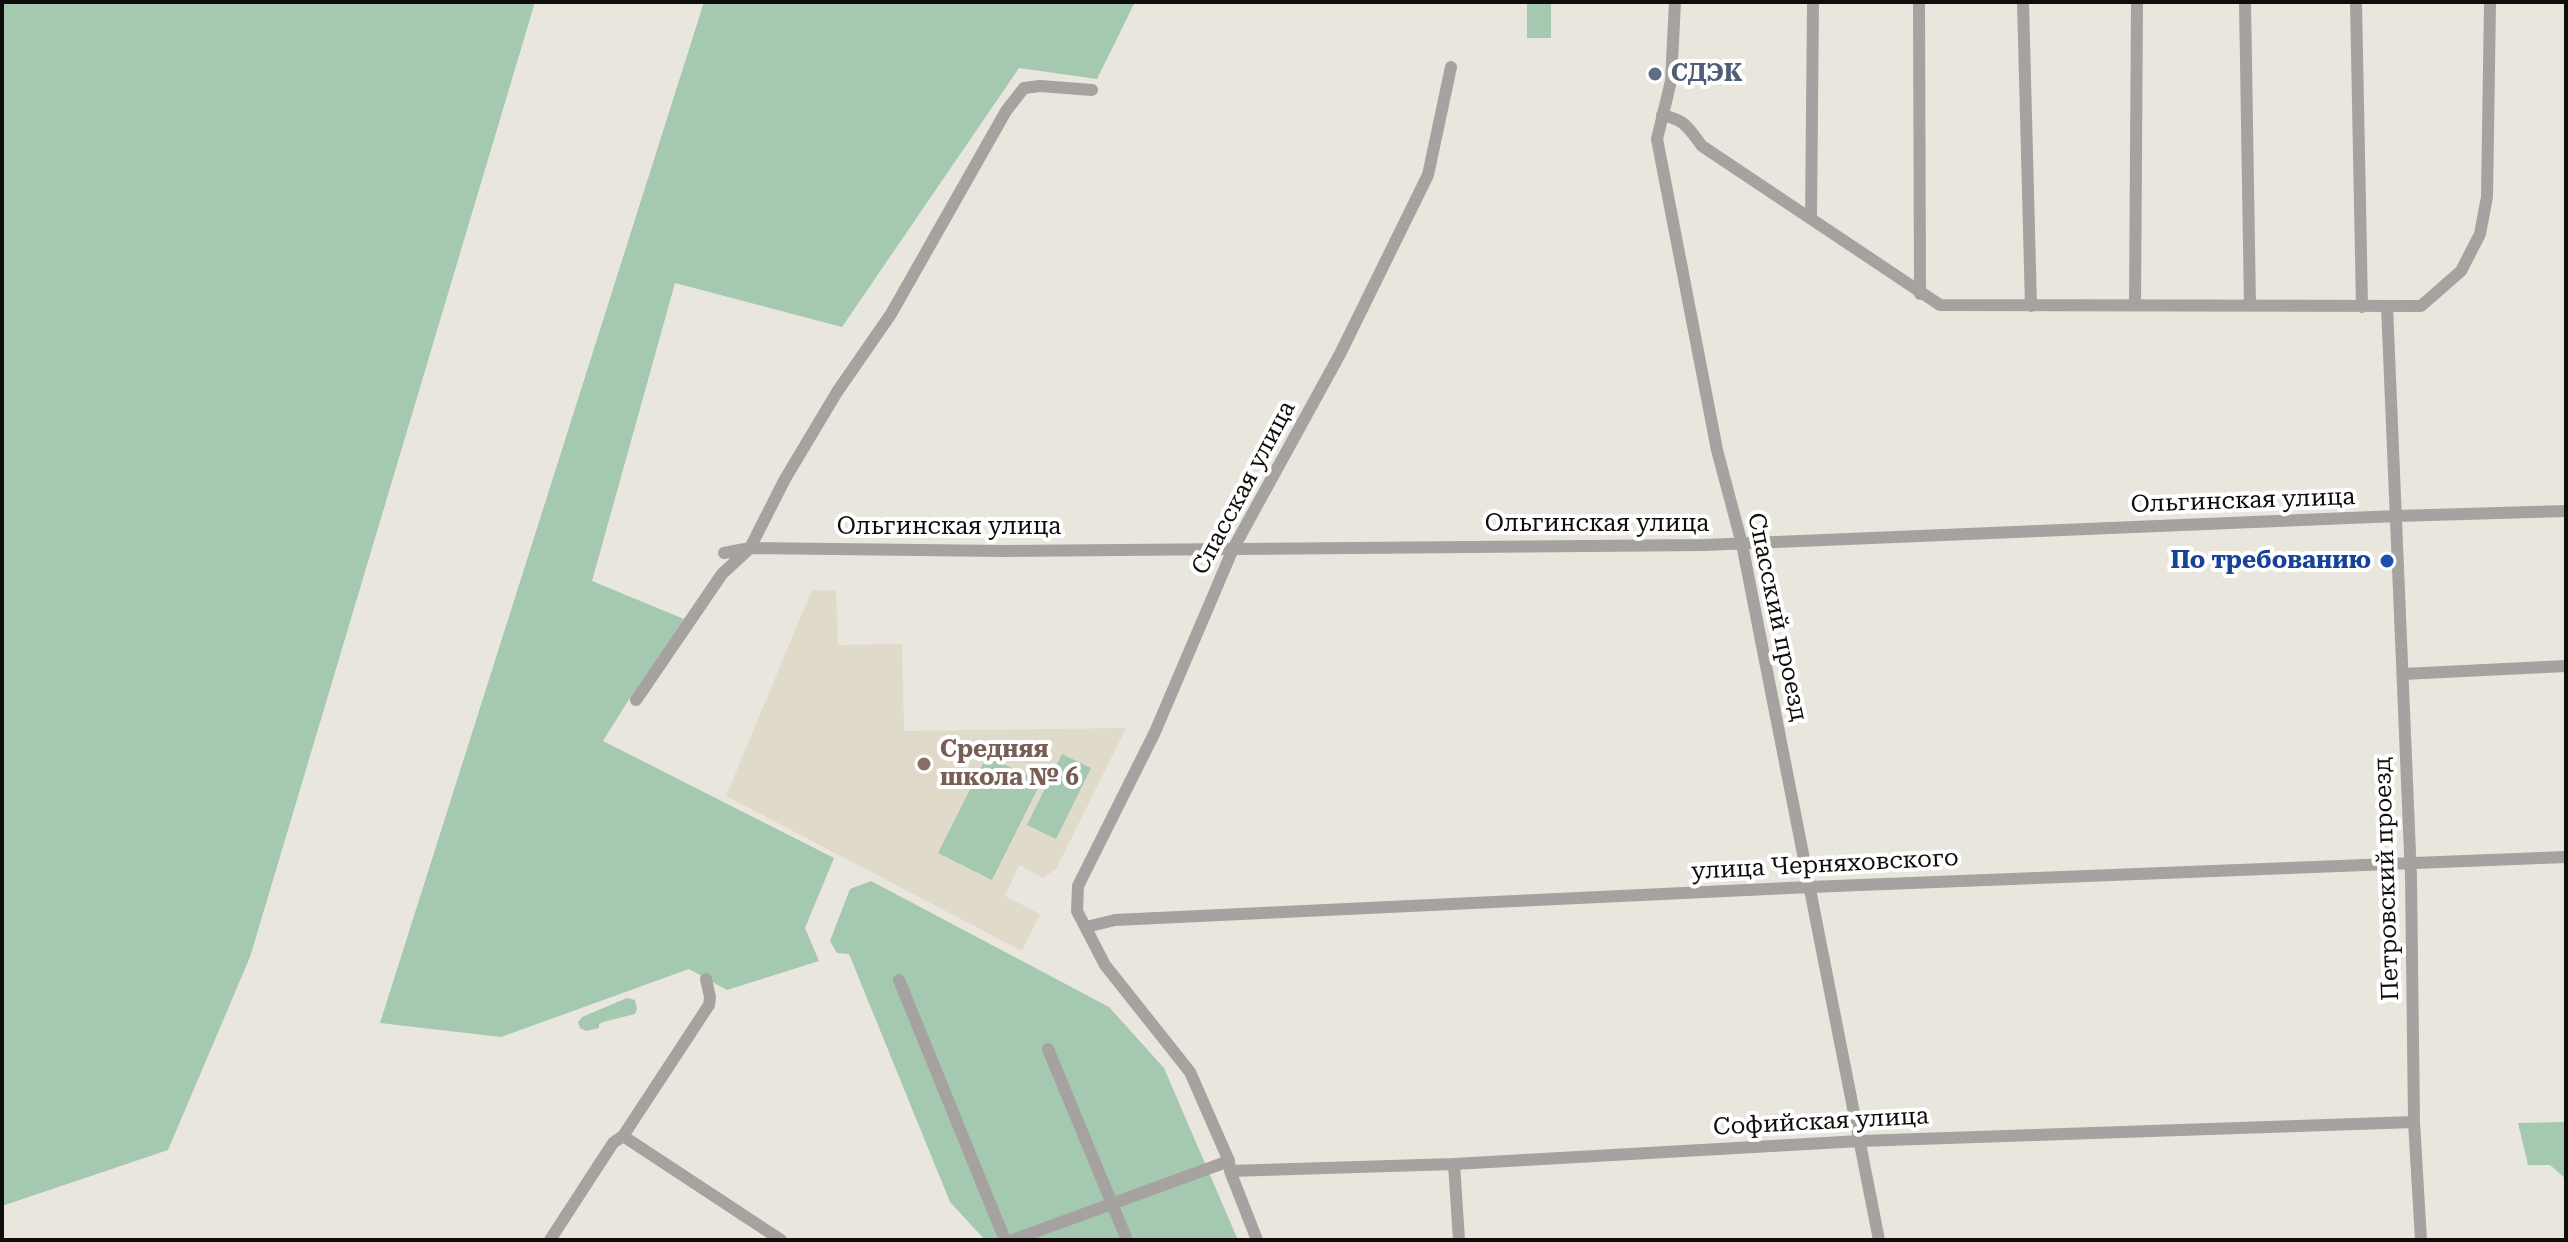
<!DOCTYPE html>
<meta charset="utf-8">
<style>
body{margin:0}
#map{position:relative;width:2568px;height:1242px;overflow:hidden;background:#e9e6de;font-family:"Roboto Serif",serif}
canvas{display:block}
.frame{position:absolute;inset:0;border:4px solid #0e0d0b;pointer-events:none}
</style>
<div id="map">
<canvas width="2568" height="1242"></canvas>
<div class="frame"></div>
</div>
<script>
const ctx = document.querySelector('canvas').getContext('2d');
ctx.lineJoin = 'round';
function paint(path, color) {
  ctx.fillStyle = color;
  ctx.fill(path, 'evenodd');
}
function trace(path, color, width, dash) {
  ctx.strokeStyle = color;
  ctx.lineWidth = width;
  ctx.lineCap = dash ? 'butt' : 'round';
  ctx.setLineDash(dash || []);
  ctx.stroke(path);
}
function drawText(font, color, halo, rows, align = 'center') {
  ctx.font = font + ' "Roboto Serif",serif';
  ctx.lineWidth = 8;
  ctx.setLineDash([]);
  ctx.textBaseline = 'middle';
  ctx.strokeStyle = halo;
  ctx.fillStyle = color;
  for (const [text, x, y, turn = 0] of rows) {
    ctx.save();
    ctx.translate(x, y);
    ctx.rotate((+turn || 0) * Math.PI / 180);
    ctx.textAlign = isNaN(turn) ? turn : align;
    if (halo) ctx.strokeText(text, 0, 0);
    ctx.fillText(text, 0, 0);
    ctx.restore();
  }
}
const built = new Path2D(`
 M812,590L836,591L838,645L902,644L904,731L1126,728L1056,869L1043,878L1019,865L1005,896L1040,914L1022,951L726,796Z`);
const green = new Path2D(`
 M2,2H535L250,957L168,1150L2,1206Z
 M704,2H1135L1097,79L1019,68L842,327L675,283L592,581L684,619L628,701L603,741L834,858L805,928L819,961L727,990L689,969L501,1037L380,1023Z
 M1527,2H1551V38H1527Z
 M1062,754L1091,768L1056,839L1027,825Z
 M987,756L1041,782L992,880L938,853Z
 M871,881L1109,1007L1164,1068L1238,1240H985L950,1202L849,954L837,953L830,941L850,889Z
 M627,998L635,1000L637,1009L635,1014L603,1022L599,1024V1028L586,1031L580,1028L578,1022L582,1017Z
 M2566,1122V1179L2550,1165H2528L2518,1123Z`);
const minor = new Path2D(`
 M1675,2L1671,81L1657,139L1717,450L1742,544L1879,1240
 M1919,2L1920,294
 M2023,2L2031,306
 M2245,2L2250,306
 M2356,2L2362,307
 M1662,115C1686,120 1688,128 1702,146L1940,305L2421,306L2461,271L2480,234L2487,197L2490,2
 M1811,219L1813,2
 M2135,305L2137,2
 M2387,306L2411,877L2414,1122L2421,1240
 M724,553L750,548L1003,551L1704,545L2397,516L2566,511
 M2403,674L2566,666
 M636,700L722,574L750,548L785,479L837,392L891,314L1006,111L1024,88L1040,86L1092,90
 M1086,927L1115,920L1810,887L2566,857
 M899,980L1005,1240
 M1048,1049L1127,1240
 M623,1136L781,1240
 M1454,1164L1459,1240
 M1230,1171L1454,1164L1860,1141L2414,1122
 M550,1240L613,1143L623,1136L709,1005L710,997L706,979
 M1013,1240L1229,1161
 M1257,1240L1230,1171L1229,1161L1190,1072L1105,965L1077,911L1078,886L1155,732L1233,549L1340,354L1428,175L1451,67`);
const markers = [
 [1655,74,8,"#5c6f8a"],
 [2387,561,8,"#1a4fb4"],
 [924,764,8,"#8d6e63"]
];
const serviceNames = [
 ["СДЭК",1671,74]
];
const streetNames = [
 ["Спасская улица",1244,488,-62],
 ["Ольгинская улица",2243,501,-2],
 ["Ольгинская улица",1597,524],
 ["Ольгинская улица",949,527],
 ["Спасский проезд",1777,617,78],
 ["улица Черняховского",1825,865,-3],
 ["Петровский проезд",2387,879,-92],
 ["Софийская улица",1821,1122,-3]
];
const transitNames = [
 ["По требованию",2371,561]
];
const educationNames = [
 ["Средняя",940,750],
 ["школа № 6",940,778]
];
paint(built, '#e0dacb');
paint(green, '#a4c8b0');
trace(minor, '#a5a29f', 12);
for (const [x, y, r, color] of markers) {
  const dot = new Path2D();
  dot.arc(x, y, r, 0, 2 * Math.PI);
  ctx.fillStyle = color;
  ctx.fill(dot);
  trace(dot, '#fff', 3);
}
drawText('bold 24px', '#4e5e75', '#fff', serviceNames, 'left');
drawText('24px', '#0e0d0b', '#fff', streetNames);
drawText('bold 24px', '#164399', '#fff', transitNames, 'right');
drawText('bold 24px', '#785e54', '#fff', educationNames, 'left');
</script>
